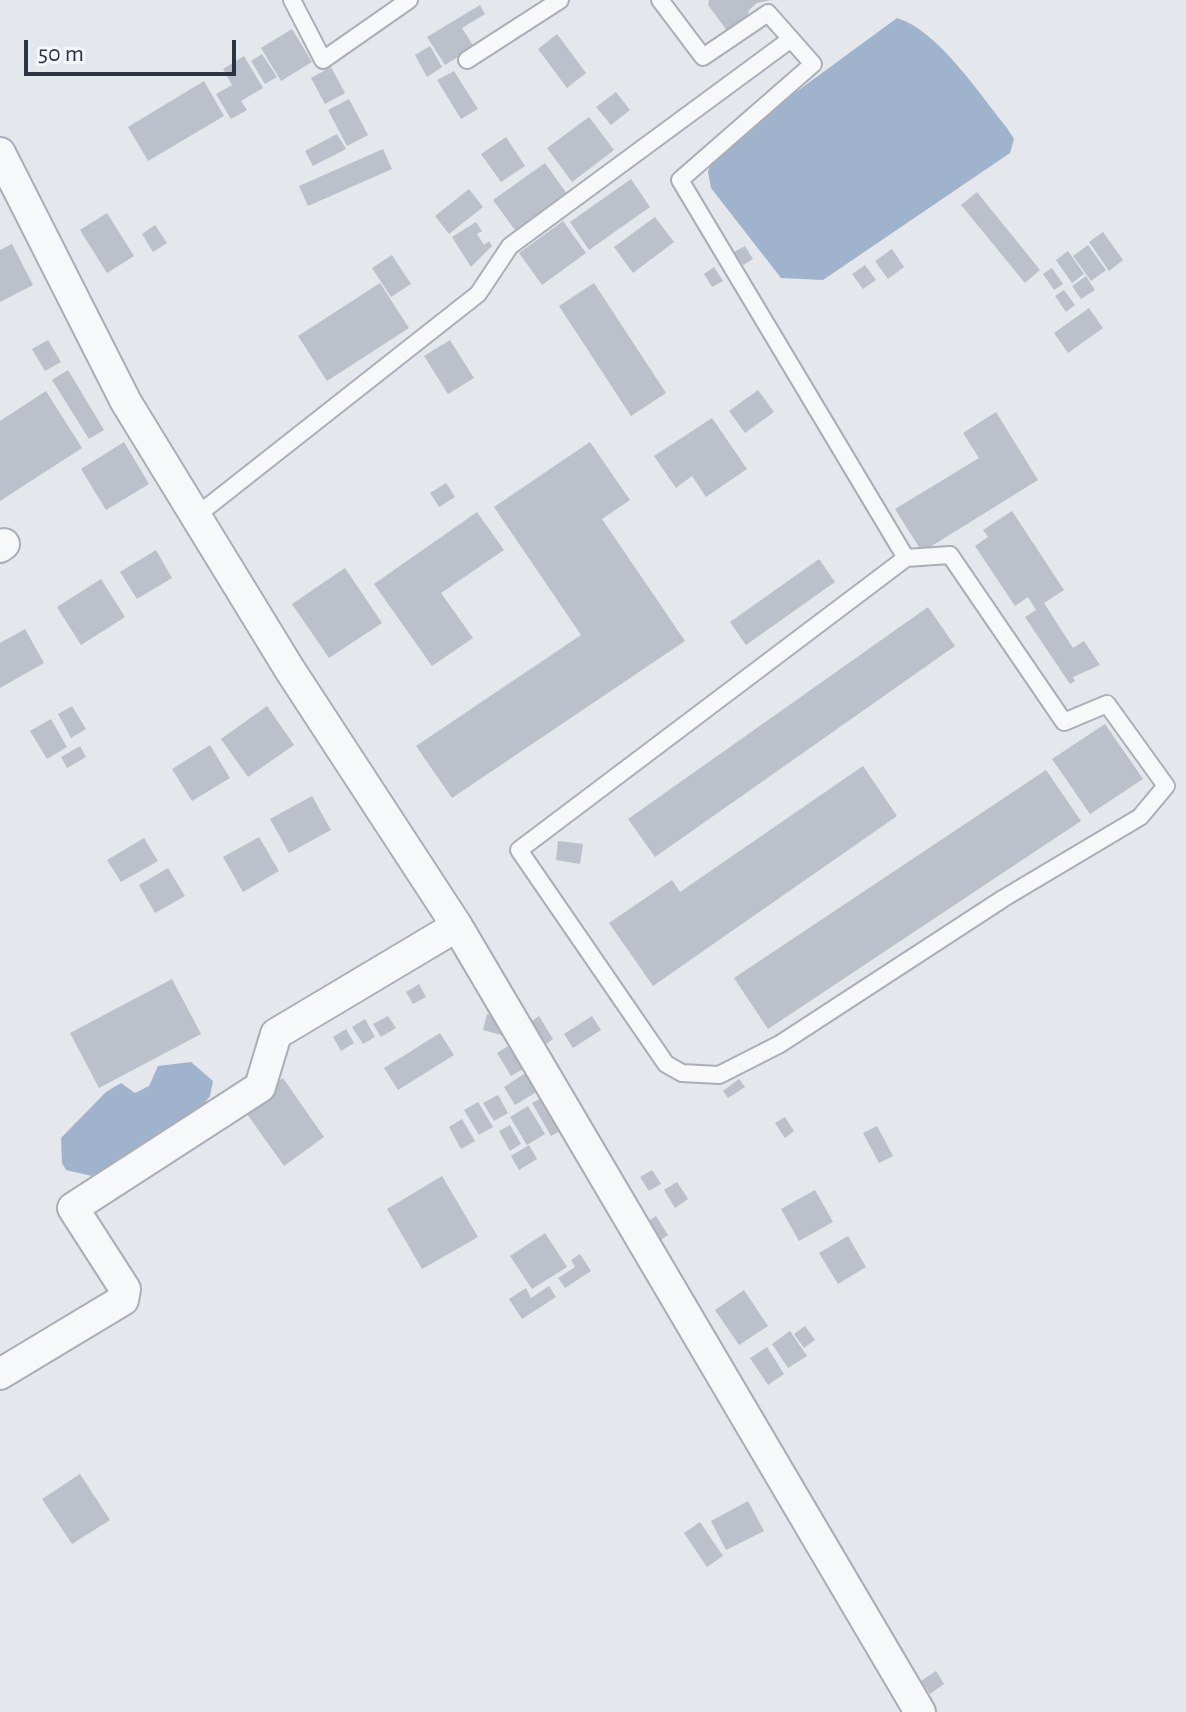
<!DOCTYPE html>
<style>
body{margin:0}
#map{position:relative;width:1186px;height:1712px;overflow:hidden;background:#e4e7ec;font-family:"Alegreya Sans",sans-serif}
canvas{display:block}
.scale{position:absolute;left:24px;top:40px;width:212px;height:36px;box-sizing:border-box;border:4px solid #2b3445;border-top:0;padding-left:10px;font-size:24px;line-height:28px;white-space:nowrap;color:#2b3445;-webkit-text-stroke:6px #f4f6f9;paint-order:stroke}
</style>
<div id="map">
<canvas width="1186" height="1712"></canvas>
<div class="scale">50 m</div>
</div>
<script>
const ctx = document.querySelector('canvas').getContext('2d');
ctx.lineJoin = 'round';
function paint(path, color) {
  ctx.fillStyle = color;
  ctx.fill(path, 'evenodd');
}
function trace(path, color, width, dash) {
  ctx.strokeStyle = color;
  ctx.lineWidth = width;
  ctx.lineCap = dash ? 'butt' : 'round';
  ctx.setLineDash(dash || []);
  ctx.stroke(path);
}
const water = new Path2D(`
 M897,18C939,31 979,94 1007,128L1014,139L1010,153L823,280L781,278L711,188L708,172L713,153Z
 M191,1062L213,1081L210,1096L201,1108L139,1153L92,1176L66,1170L62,1163L61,1138L106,1092L121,1083L135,1093L149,1086L158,1066Z`);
const building = new Path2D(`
 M709,0H771L757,3L749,10L747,18L728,32L708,5Z
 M480,5L485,14L462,28L474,47L445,65L427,37Z
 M292,29L312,62L281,81L261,48Z
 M557,34L586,73L567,88L538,49Z
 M430,46L442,67L427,77L415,55Z
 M262,54L277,77L265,84L251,61Z
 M244,56L263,88L241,101L247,110L231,119L216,94L232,85L223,69Z
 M331,67L345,93L325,104L311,78Z
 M454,71L478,109L461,119L437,80Z
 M204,81L224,116L148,161L128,127Z
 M616,92L630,110L611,125L596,107Z
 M349,99L368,135L347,146L328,110Z
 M589,117L614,150L572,182L547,148Z
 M337,134L346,149L313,166L305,151Z
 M506,137L525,166L501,182L481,154Z
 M383,149L392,169L308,206L299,186Z
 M545,163L567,194L515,230L493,200Z
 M631,179L650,207L589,250L570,222Z
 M469,189L483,207L449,234L435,216Z
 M977,192L1040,270L1025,283L961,205Z
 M107,213L134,256L107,273L80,230Z
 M655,217L674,242L633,273L614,247Z
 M563,221L586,253L542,285L519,253Z
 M476,222L482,231L477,234L484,245L489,241L492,246L471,267L452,237Z
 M155,225L167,243L153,252L142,234Z
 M1103,232L1123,260L1109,271L1089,242Z
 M12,244L33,285L0,302V250Z
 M1088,245L1106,270L1091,281L1073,256Z
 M745,246L753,259L743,265L734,252Z
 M892,249L904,267L888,279L875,261Z
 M1068,251L1084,274L1072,283L1056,260Z
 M392,255L411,284L391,297L372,268Z
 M865,265L876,280L863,289L852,274Z
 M714,267L723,281L712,287L704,274Z
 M1052,268L1063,284L1054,290L1043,274Z
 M1086,276L1095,290L1081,299L1072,286Z
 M380,283L409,328L327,381L298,336Z
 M594,283L666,393L631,416L559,306Z
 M1064,290L1075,305L1066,312L1055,296Z
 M1089,308L1103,328L1068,353L1054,333Z
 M48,340L61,362L45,371L32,349Z
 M450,340L474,378L448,394L424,356Z
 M68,370L104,430L89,439L52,380Z
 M758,390L774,412L745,433L729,411Z
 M46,391L82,448L0,501V421Z
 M996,412L1038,480L922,552L895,509L979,458L963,433Z
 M712,418L747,469L706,497L692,476L676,488L654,456Z
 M124,442L149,484L106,510L81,469Z
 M590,442L630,500L602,519L685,641L452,798L416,746L581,635L494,507Z
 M446,483L455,497L439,507L430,493Z
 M1012,511L1064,590L1044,603L1073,648L1084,641L1100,665L1073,677L1075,681L1070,684L1025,617L1036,610L1028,597L1015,606L975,546L988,537L983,530Z
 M477,512L504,550L441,593L473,638L432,666L374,584Z
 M156,550L172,578L137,599L120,572Z
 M819,559L835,582L746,645L730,622Z
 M345,568L382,623L329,658L292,604Z
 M101,579L125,617L81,645L57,607Z
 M928,607L955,646L655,857L628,819Z
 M25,629L44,663L0,688V643Z
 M72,706L86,729L71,738L58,714Z
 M267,706L294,745L248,777L221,739Z
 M51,719L67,747L47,759L30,731Z
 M1105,724L1143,779L1090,814L1052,759Z
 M210,745L230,778L192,801L172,769Z
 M80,746L86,757L67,768L61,757Z
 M863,766L897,816L653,986L609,923L672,880L680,892Z
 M1046,770L1081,821L768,1029L734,978Z
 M312,796L331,830L289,853L270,819Z
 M259,837L279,871L243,892L223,857Z
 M144,838L158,861L121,882L107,860Z
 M558,841L583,844L580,864L556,860Z
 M168,868L185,896L155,913L139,885Z
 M172,979L201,1034L99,1088L70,1033Z
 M419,984L426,997L413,1004L406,992Z
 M487,1014L510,1020L505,1036L483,1030Z
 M388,1016L396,1028L381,1037L373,1024Z
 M539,1016L553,1039L541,1048L526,1025Z
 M592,1016L601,1030L573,1048L564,1034Z
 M365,1019L375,1037L363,1044L352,1027Z
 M346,1029L354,1043L341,1051L333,1037Z
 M440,1033L454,1055L398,1090L384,1068Z
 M516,1041L530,1065L511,1076L497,1053Z
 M527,1072L538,1091L515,1105L504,1087Z
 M283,1078L324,1137L284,1166L242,1107Z
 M739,1079L745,1087L728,1098L723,1091Z
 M498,1095L508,1113L494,1121L483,1103Z
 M543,1097L562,1130L551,1136L532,1103Z
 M478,1102L493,1127L479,1135L464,1110Z
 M528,1106L545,1134L527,1145L510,1117Z
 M785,1117L794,1131L785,1138L775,1123Z
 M462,1119L475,1141L461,1149L449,1127Z
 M510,1125L521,1144L510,1151L499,1131Z
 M877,1126L893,1156L879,1163L863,1133Z
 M529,1145L537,1159L519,1170L511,1156Z
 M652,1170L661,1184L649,1191L640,1177Z
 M442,1176L478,1237L422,1269L387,1209Z
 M677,1182L688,1199L675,1208L664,1190Z
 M815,1190L833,1222L799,1241L781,1209Z
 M656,1216L668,1235L655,1244L642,1225Z
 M545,1233L567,1267L532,1289L510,1256Z
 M848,1236L866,1267L838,1284L819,1253Z
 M580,1254L591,1271L565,1288L558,1278L575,1267L571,1260Z
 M549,1286L556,1297L522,1319L509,1299L526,1288L531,1298Z
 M744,1290L768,1326L739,1345L715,1310Z
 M805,1326L815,1340L804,1348L794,1334Z
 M790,1331L807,1356L788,1368L772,1344Z
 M767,1347L784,1374L768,1385L750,1358Z
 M80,1474L110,1520L72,1544L42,1499Z
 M748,1501L764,1531L726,1550L711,1521Z
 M700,1522L723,1556L707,1567L684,1533Z
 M936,1671L944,1684L930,1694L921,1681Z`);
const service = new Path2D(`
 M292,0L323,60L409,0
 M660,0L703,57L768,13L813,64L680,180L906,558
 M467,60L560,0
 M196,516L478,294L510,246L791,39
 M950,555L1064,722L1107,704L1166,786L1140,817L1004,898L780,1044L719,1075L682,1073L666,1064L519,850L906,558Z`);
const minor = new Path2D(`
 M0,153L126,402L290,670L457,926L920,1712
 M0,547L4,544
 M0,1374L123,1300L125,1289L73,1208L260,1087L276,1034L457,926`);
paint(water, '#9fb4cc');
paint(building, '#bbc0ca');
trace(service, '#a9aeb7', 20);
trace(minor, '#a9aeb7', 34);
trace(service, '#f7f8fa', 16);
trace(minor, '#f7f8fa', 30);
</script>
